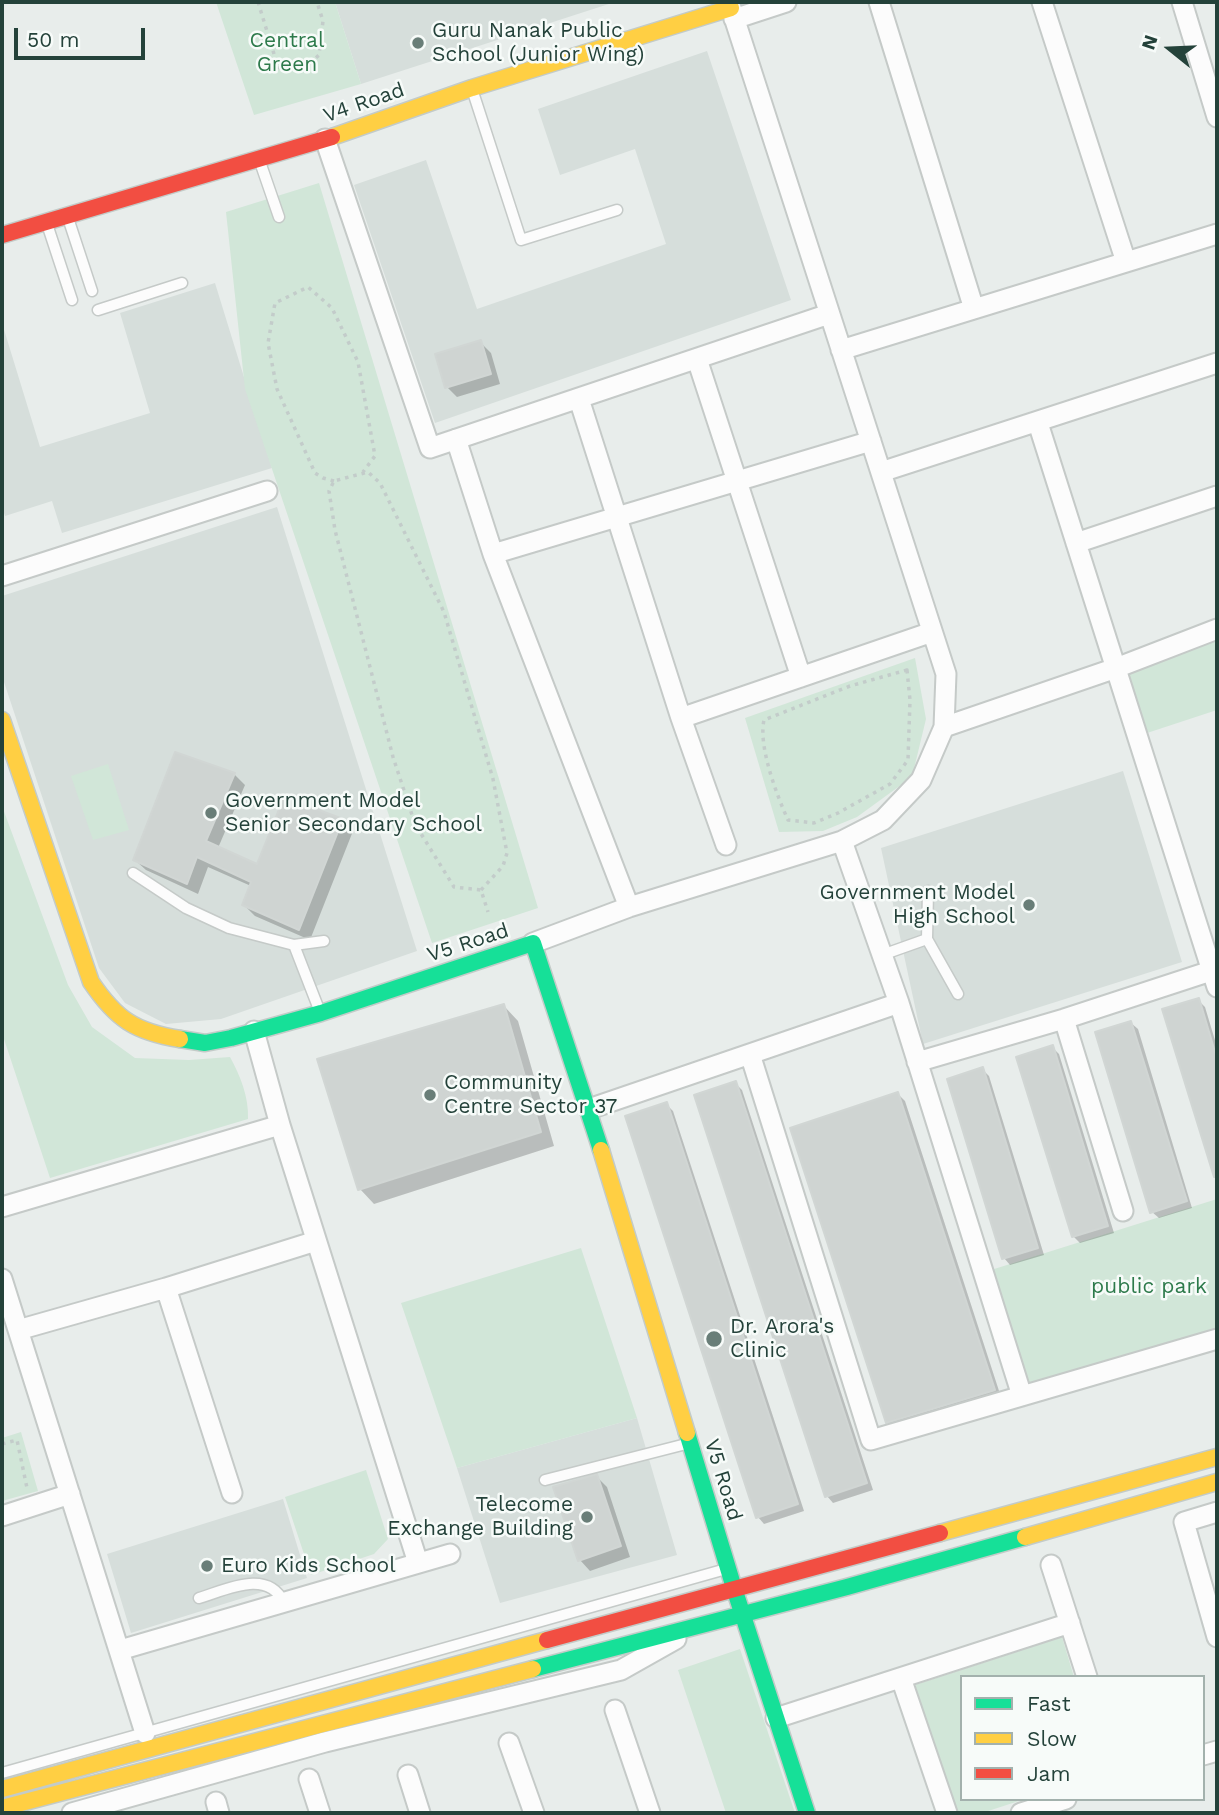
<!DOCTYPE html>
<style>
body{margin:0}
#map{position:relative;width:1219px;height:1815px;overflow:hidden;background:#e8edeb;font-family:"Work Sans",sans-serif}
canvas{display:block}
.frame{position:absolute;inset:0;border:4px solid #24423a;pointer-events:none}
.legend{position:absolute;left:960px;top:1675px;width:245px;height:126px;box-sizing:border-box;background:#f7fbf9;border:2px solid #a3b1ad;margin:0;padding:9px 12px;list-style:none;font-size:21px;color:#24423a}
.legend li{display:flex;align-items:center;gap:14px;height:35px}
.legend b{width:35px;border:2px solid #a3b1ad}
.north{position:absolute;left:1135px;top:14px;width:70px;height:70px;-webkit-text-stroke:5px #f7fbf9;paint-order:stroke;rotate:288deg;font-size:19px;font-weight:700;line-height:28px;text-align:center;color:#24423a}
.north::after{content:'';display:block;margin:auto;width:24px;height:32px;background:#24423a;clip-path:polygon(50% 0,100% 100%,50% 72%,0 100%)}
.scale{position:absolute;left:14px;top:28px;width:131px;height:32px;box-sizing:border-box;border:4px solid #24423a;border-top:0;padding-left:9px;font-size:21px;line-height:24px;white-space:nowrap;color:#24423a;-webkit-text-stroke:5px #f7fbf9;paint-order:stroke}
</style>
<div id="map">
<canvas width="1219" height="1815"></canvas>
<div class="frame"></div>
<ul class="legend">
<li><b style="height:9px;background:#16e098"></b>Fast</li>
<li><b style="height:9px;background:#ffcf43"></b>Slow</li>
<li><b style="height:9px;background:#f24e42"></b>Jam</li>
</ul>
<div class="north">N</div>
<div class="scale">50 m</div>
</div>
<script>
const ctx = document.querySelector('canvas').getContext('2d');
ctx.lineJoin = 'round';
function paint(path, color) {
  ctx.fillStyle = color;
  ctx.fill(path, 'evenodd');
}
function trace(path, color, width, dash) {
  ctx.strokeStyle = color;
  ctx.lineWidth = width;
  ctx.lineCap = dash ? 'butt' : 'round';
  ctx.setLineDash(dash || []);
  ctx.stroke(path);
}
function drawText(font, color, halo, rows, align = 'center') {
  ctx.font = font + ' "Work Sans",sans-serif';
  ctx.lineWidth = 5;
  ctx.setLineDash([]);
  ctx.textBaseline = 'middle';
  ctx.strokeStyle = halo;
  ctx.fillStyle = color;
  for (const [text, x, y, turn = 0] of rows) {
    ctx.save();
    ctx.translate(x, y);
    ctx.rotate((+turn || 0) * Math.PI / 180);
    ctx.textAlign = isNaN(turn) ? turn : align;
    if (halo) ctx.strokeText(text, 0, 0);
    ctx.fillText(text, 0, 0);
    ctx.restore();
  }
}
const built = new Path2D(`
 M335,2H615L361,84Z
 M707,51L791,300L435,423L354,185L426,160L477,309L666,244L635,149L560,175L538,109Z
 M215,283L272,468L62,533L52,501L5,516L2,507V323L40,447L150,413L120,313Z
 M277,507L417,951L221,1019L166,1024L125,1003L99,968L2,676V596Z
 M1123,771L1182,962L923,1044L881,848Z
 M637,1418L677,1555L500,1603L457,1468Z
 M283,1499L307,1578L131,1633L107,1554Z`);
const green = new Path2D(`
 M216,2H335L361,84L254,115Z
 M319,183L538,908L432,943L245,389L226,212Z
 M1217,632V710L1144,734L1121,662Z
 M915,658L926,719L912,777L857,817L823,831L779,832L745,718Z
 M108,764L129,830L93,840L71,776Z
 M2,806L68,985L92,1027L135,1058L189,1060L230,1057C240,1075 249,1097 248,1119L50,1178L2,1033Z
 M1217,1199V1333L1027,1387L991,1270Z
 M581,1248L637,1418L457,1468L401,1303Z
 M21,1432L38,1491L2,1501V1438Z
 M366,1470L388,1539L374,1554L311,1575L285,1497Z
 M1062,1637L1074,1677H962V1799H1025L982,1813H956L915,1685Z
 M740,1649L795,1813H726L678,1670Z`);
const shadow = new Path2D(`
 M480,342L491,353L500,384L457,397L447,387Z
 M234,774L245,785L218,848L258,866L285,800L342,820L353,831L310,940L255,916L244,905L251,886L208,867L198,894L146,870L135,860Z
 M1198,1000L1205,1007L1217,1047V1182L1164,1010Z
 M504,1006L518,1021L554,1146L374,1204L360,1189Z
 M1131,1023L1138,1029L1192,1208L1159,1218L1152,1212Z
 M1052,1047L1059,1054L1114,1233L1080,1243L1073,1236Z
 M982,1069L989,1076L1044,1255L1010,1265L1004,1258Z
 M735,1083L742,1090L873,1490L833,1503L827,1496Z
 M898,1094L905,1101L1001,1397L895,1429L888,1422Z
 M666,1104L673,1111L804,1511L764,1524L758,1517Z
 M596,1476L607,1487L630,1557L590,1571L580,1560Z`);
const building = new Path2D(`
 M481,340L491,374L445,388L435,354Z
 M175,752L235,773L206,841L257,864L284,797L343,819L299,930L242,905L251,882L197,857L187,884L133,860Z
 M1199,998L1217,1059V1177H1214L1162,1009Z
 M504,1004L541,1132L358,1190L317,1059Z
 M1131,1021L1187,1201L1150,1213L1095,1032Z
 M1053,1045L1108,1226L1072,1237L1016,1057Z
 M983,1067L1038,1248L1002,1259L947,1079Z
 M736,1081L867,1483L825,1497L694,1095Z
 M898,1092L995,1390L886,1423L790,1128Z
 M667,1102L798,1504L756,1518L625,1116Z
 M597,1474L621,1546L578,1561L553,1487Z`);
const path = new Path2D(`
 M258,2L278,67L285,71L309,64L319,55L323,21L317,2
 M334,481L323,478L315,473L277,389L268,343L275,303L308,287L332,308L358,362L375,456L363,472
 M907,670L910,700L908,760L890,784L838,813L814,823L788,820C777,796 758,746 764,720L850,686Z
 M481,890L503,866L507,853L493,779L444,612L380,483L368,472L334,481L329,491L335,530L393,757L415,824L454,887L481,890L488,912
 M2,1444L17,1440L27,1488`);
const lane = new Path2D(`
 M472,89L521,240L617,210
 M259,159L279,217
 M68,218L92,291
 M47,224L72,300
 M98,310L182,283
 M133,873L186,908L229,928L294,945L324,941
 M927,939L958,994
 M294,945L320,1012
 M882,955L927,939L928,891
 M545,1480L690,1443
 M199,1598C226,1590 268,1568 284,1603
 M2,1773L726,1569`);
const street = new Path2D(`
 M879,2L974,309
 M1042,2L1126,262
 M1182,2L1217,117
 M734,19L786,2
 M325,139L430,448L829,314
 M841,350L1217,234
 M697,359L801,677
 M579,399L681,718L726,845
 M1038,423L1217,987
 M456,439L493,554L629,907
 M881,472L1217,363
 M1076,543L1217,496
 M493,554L871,441
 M2,576L267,491
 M681,718L932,632
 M944,727L1116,668L1217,629
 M842,841L899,1003L1022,1396
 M533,943L629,907L842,841L883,820L921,780L944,727L946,674L731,8
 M1064,1019L1123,1211
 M254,1031L280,1125L418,1563
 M750,1054L871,1440L1217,1339
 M917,1062L1064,1019L1217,969
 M589,1109L899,1003
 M2,1207L280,1125
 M2,1279L145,1733
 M166,1288L232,1493
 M18,1330L166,1288L316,1241
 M1217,1512L1184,1522L1217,1637
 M2,1516L70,1494
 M1051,1565L1087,1677
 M120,1650L450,1554
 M901,1678L947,1813
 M615,1710L650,1813
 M776,1718L1070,1623
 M509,1743L534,1813
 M1203,1755L1217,1751
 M408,1775L420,1813
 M309,1779L320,1813
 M216,1802L219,1813
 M72,1813L325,1742L621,1670L676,1639
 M1021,1813L1066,1799`);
const fast = new Path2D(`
 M180,1039L205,1043L231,1038L321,1013L533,943L601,1150
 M687,1433L734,1588L807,1813
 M533,1669L847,1587L1025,1537`);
const slow = new Path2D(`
 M332,137L472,88L731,8L729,2
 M2,720L91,982C116,1019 135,1032 180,1039
 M601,1150L687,1433
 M940,1533L1217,1457
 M1025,1537L1217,1482
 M2,1789L547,1640
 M2,1808L533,1669`);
const jam = new Path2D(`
 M2,235L332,137
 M547,1640L940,1533`);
const markers = [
 [418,43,7,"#697e78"],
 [211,813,7,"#697e78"],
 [1029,905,7,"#697e78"],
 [430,1095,7,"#697e78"],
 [714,1339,9,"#697e78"],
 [587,1517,7,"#697e78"],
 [207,1566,7,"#697e78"]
];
const poiNames = [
 ["Guru Nanak Public",432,31],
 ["School (Junior Wing)",432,55],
 ["Government Model",225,801],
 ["Senior Secondary School",225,825],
 ["Government Model",1015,893,"right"],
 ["High School",1015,917,"right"],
 ["Community",444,1083],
 ["Centre Sector 37",444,1107],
 ["Dr. Arora's",730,1327],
 ["Clinic",730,1351],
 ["Telecome",573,1505,"right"],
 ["Exchange Building",573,1529,"right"],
 ["Euro Kids School",221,1566]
];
const parkNames = [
 ["Central",287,41],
 ["Green",287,65],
 ["public park",1149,1287]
];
const streetNames = [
 ["V4 Road",364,103,-19],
 ["V5 Road",468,943,-18],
 ["V5 Road",723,1480,73]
];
paint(built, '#d6dedb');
paint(green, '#d1e6d8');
paint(shadow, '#0003');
paint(building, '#cfd4d2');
trace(building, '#d1d6d4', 2);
trace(lane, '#c5cac8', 13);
trace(street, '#c5cac8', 23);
trace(fast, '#c3cbc8', 19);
trace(slow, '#c3cbc8', 19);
trace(jam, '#c3cbc8', 19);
trace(path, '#c3ccca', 3.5, [3.5, 5]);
trace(lane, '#fcfcfc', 10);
trace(street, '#fcfcfc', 19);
trace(fast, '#16e098', 16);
trace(slow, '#ffcf43', 16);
trace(jam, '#f24e42', 16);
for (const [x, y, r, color] of markers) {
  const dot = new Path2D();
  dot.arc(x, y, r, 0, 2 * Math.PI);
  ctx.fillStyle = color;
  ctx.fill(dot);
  trace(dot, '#f7fbf9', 2.5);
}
drawText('21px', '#24423a', '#f7fbf9', poiNames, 'left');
drawText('21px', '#2d7a4b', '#f7fbf9', parkNames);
drawText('21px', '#24423a', '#f7fbf9', streetNames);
</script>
